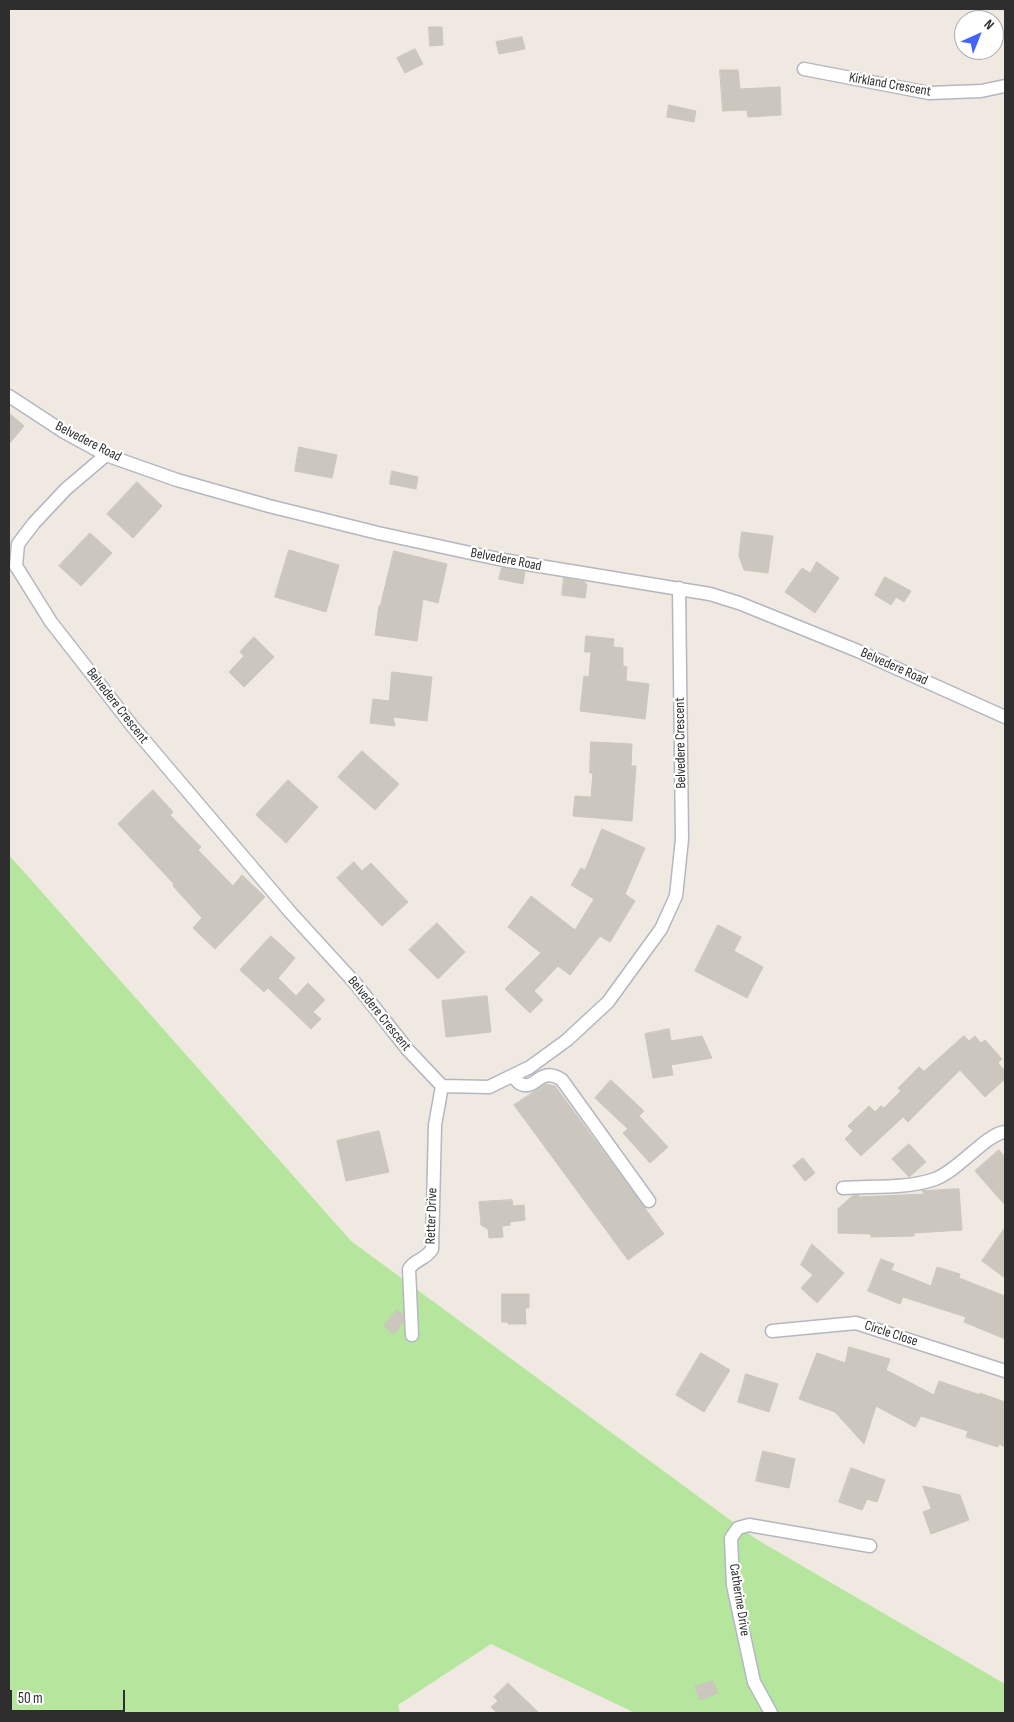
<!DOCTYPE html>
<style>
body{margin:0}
#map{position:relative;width:1014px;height:1722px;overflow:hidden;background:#efe9e1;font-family:"Sofia Sans Condensed",sans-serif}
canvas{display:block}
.frame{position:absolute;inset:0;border:10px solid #2e2e2e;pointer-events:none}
.north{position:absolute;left:954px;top:10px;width:50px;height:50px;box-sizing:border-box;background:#fff;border:1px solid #ababab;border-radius:50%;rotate:44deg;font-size:14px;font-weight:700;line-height:20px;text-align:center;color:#2e2e2e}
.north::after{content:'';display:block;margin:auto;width:18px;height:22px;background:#4264fb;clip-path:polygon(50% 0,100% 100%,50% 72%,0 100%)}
.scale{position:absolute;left:10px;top:1690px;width:115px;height:22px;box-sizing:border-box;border:2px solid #2e2e2e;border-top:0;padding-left:6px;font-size:15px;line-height:18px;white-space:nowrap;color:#2e2e2e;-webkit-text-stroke:4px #fff;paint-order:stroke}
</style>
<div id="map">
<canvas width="1014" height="1722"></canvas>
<div class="frame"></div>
<div class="north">N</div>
<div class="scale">50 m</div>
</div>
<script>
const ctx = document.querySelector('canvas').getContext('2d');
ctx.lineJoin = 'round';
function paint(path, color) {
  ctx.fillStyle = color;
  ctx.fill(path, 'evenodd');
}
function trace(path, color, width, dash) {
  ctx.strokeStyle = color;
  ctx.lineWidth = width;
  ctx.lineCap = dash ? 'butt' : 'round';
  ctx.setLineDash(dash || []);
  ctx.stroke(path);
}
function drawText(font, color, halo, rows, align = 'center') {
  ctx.font = font + ' "Sofia Sans Condensed",sans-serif';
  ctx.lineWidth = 4.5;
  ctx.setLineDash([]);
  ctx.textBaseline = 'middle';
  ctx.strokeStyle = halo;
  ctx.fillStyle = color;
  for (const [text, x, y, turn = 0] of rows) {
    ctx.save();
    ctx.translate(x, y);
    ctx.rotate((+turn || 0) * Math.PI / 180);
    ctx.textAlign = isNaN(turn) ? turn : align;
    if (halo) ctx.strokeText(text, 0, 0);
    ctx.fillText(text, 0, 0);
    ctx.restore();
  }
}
const green = new Path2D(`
 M9,855L351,1241L756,1539L1005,1684V1713H635L491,1644L398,1705L400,1713H9Z`);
const building = new Path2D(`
 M429,27H442L443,45L430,46Z
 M522,37L525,49L499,54L496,42Z
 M415,49L423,64L405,73L397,58Z
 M720,70H738L740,89L780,87L781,115L748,117L747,110L723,111Z
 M669,105L696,111L694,122L667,117Z
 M9,413L24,426L9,444Z
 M299,447L337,455L332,478L295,471Z
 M392,471L418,477L416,489L390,484Z
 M137,482L162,506L133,538L107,514Z
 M742,532L773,536L768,573L744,570L739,556Z
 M90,533L112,553L81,586L59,566Z
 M289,550L339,565L326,612L275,597Z
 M394,551L447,564L438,603L423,599L417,641L375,635L379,606H380Z
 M817,562L839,578L815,613L785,592L802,568L810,573Z
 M502,568L525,572L523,584L499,579Z
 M885,577L911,591L904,602L896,597L891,605L875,595Z
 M564,578L585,582V584H587L585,598L562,595Z
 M586,636L614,639L613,647L623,648V666L627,667L626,681L649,684L645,719L580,711L584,676L589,677L591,652H585Z
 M254,637L274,657L244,687L229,672L244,656L240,652Z
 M392,672L432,677L427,721L393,717L395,726L370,723L373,699L389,701Z
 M591,742L632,744L631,766H636L632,821L573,816L575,796L591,797L593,773H590Z
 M362,751L399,784L375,810L338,777Z
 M288,780L318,807L286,843L256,815Z
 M153,790L173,812L170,815L201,847L198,850L233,886L242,875L265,897L215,949L193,928L202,918L173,886L174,884L118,824Z
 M602,829L645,848L625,894L635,901L610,942L600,936L570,975L558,966L534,991L543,1000L530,1013L505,989L541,953L508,927L531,896L575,930L594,899L571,885L581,868L585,870Z
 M354,862L362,871L371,863L408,902L382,926L337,878Z
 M437,923L465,952L438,979L409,950Z
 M718,925L741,937L734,951L763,967L747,998L695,971Z
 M271,936L295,958L278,978L296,996L308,983L325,1000L313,1012L321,1019L311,1029L268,988L264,992L240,970Z
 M487,996L491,1032L446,1037L442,1001Z
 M669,1029L671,1041L702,1036L712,1058L671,1065L673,1075L653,1078L645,1034Z
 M964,1036L969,1041L975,1036L981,1043L985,1040L1002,1059L998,1063L1005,1071V1079L985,1097L960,1070L908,1122L903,1117L861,1156L845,1139L853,1131L848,1126L869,1106L875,1112L881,1106L884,1108L901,1091L898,1088L919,1067L924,1071Z
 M611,1080L644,1111L639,1116L668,1147L650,1163L623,1133L628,1129L595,1098Z
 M546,1084L555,1086L664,1234L628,1260L514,1105Z
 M379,1131L389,1172L346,1181L337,1141Z
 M909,1144L926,1162L909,1177L892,1159Z
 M999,1150L1005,1157V1205L975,1171Z
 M803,1158L815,1173L805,1181L793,1166Z
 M959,1189L962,1230L914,1233V1236L871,1237V1234L838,1233V1209L852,1196L859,1195V1197L925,1194L922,1191Z
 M512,1200L513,1206L524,1205L525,1220L510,1222V1225L502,1226L503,1237L489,1238L488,1229L481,1225L479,1202Z
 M1005,1228V1278L982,1261Z
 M812,1244L844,1273L817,1303L801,1288L813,1275L801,1265Z
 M881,1259L894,1264L891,1270L931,1286L937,1267L960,1274L959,1278L1005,1296V1339L964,1322L966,1317L903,1297L900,1304L868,1291Z
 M502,1294H529V1308H525L526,1324H508V1322H502Z
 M397,1310L403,1315V1323L394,1334L384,1326Z
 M849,1347L890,1359L886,1370L934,1395L939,1381L980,1395V1393L1005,1402V1447L999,1444L998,1447L966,1437L968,1431L921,1416L915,1427L876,1406L864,1444L835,1412L799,1399L817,1353L845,1363Z
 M701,1353L730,1370L704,1412L676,1395Z
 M746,1374L778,1384L769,1412L738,1402Z
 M763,1451L795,1459L789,1488L756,1481Z
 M851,1468L885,1480L877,1502L867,1499L862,1510L839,1502Z
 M923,1486L960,1495L969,1520L931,1534L923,1512L931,1509Z
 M713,1681L718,1693L700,1700L695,1687Z
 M508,1683L539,1713H497L491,1707L498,1701L494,1697Z`);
const minor = new Path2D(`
 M804,69L929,93L981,91L1005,86
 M9,396L64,432L106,455L177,480L269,506L378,533L503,560L710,594L739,603L858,651L1005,717
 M106,455L66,489L34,523L18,544L16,566L51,622L133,727L291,913L355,983L408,1050L442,1086L489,1087L530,1067L567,1040L608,1002L661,929L676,896L682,839L679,588
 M512,1076C515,1078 518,1083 521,1084C536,1091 540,1065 562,1080L649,1201
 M843,1188C873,1186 907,1189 935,1179C958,1171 986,1134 1005,1132
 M772,1331L856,1323L1005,1371
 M412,1335L409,1269C415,1259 427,1259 432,1249L435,1125L442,1086
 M771,1713L754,1682L733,1585L731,1538L738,1528L749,1525L870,1546`);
const streetNames = [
 ["Kirkland Crescent",890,85,10],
 ["Belvedere Road",88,442,27],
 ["Belvedere Road",506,560,11],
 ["Belvedere Road",894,667,24],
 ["Belvedere Crescent",117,706,52],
 ["Belvedere Crescent",681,743,-91],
 ["Belvedere Crescent",379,1014,51],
 ["Retter Drive",432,1216,-88],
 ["Circle Close",891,1334,18],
 ["Catherine Drive",739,1600,81]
];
paint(green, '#b6e59e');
paint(building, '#cbc7bf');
trace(building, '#cbc5ba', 1);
trace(minor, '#b4b7c1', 15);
trace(minor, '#fff', 12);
drawText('14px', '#2e2e2e', '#fff', streetNames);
</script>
